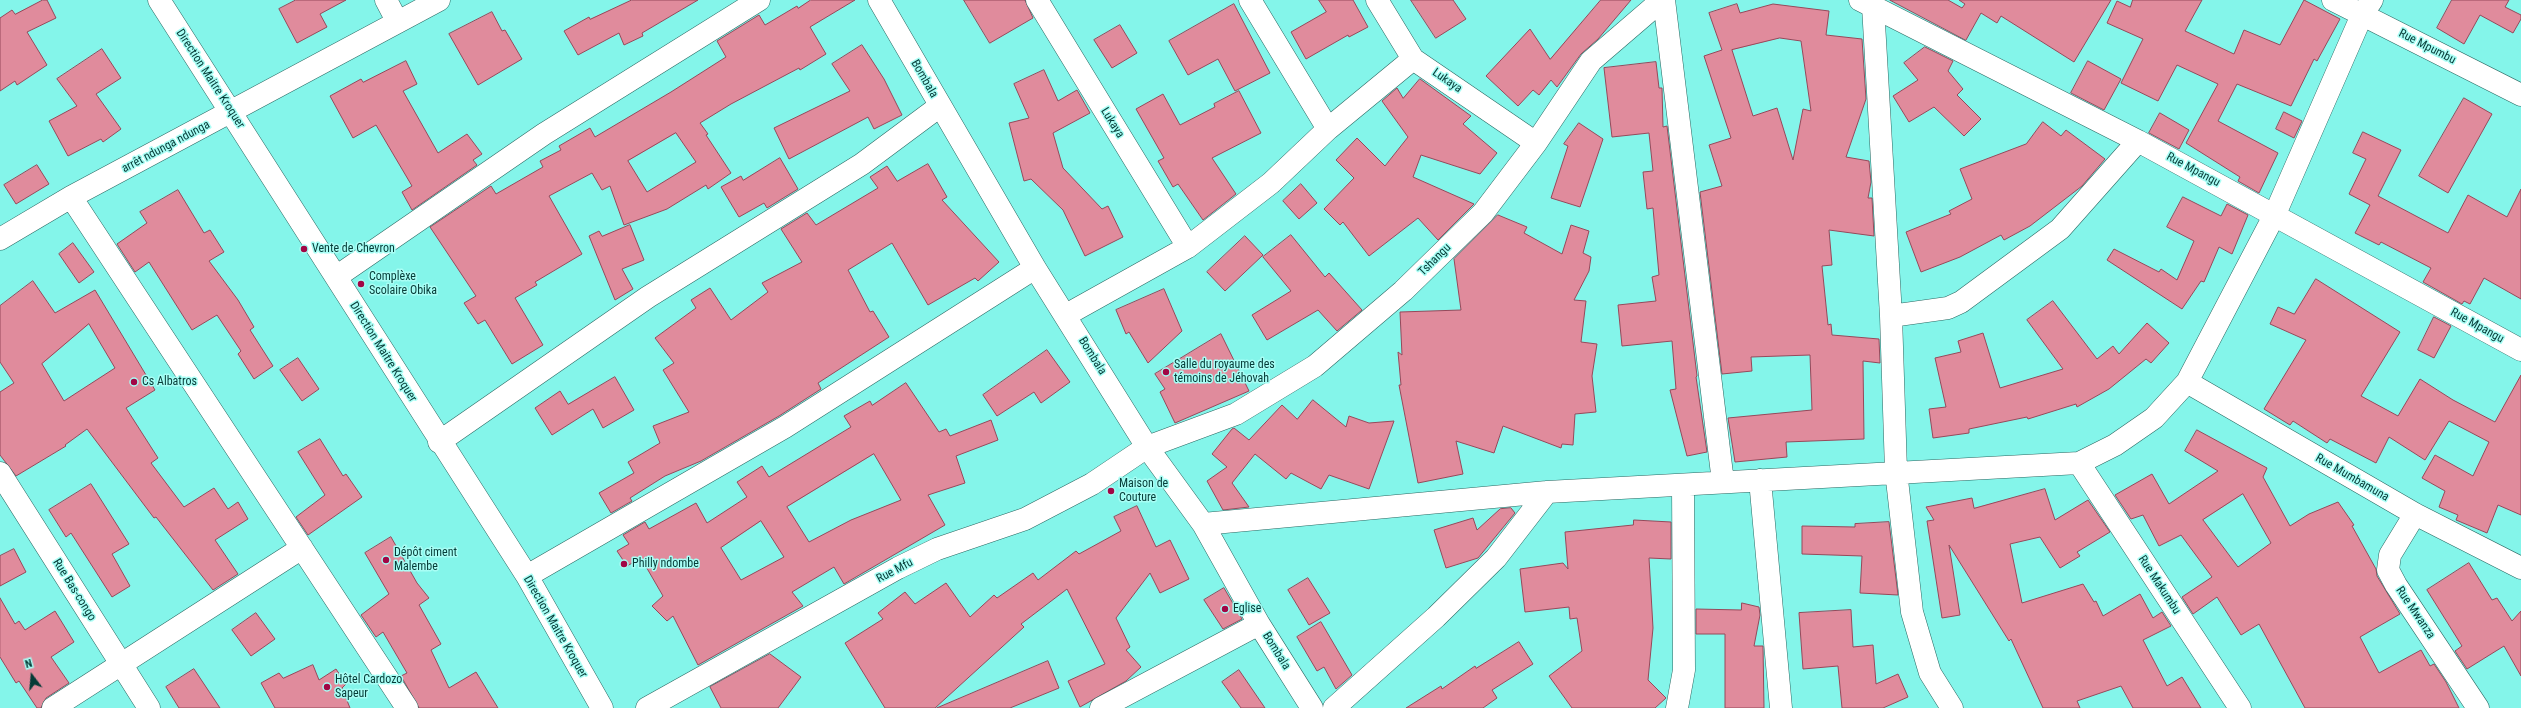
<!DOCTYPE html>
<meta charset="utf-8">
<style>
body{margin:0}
#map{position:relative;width:2521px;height:708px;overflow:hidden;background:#84f5ea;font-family:"Roboto Condensed",sans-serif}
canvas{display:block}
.north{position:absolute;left:12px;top:656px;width:40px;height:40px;-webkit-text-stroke:3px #a8fef5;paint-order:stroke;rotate:344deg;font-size:11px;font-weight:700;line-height:16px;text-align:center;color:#053b37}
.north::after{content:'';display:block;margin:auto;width:14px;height:18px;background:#053b37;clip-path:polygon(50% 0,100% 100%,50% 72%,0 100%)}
</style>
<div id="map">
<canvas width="2521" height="708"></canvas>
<div class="north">N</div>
</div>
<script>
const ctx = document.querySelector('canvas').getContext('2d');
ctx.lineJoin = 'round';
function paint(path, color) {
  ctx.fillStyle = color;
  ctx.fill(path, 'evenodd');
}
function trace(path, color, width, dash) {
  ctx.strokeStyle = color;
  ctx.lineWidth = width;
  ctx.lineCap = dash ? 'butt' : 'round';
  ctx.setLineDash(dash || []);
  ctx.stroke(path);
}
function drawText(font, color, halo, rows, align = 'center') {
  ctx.font = font + ' "Roboto Condensed",sans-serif';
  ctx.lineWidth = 3;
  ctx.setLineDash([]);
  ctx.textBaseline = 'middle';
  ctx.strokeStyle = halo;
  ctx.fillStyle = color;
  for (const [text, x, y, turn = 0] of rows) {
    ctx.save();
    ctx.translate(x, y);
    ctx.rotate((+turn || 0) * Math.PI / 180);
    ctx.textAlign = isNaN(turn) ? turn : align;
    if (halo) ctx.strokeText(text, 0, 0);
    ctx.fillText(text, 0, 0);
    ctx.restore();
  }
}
const building = new Path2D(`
 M43,0H47L56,18L27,32L47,65L17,85L15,81L0,91V18L12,10L15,14Z
 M296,0H346L320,14L327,27L297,43L279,9Z
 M632,0H698L642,33L643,36L624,45L619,33L578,55L564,31L589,17L590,19Z
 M811,0H855L810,27L826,54L800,70L799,68L731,104L700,123L708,134L706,135L731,173L708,189L706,185L667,209L624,225L610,186L602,190L592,173L549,196L582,254L535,282L537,285L515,298L543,345L512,364L485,320L478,324L464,303L476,296L430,227L491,186L496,194L543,167L540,161L561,150L559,146L590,128L595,137L671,92L726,57L717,41L759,15L765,25L797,6L798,8ZM676,133L696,162L647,192L628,161Z
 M964,0H1025L1033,18L990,43Z
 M1319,0H1353L1368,27L1349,37L1348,35L1306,59L1291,32L1326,12Z
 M1411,0H1453L1466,19L1436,38Z
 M1601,0H1631L1598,39L1581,54L1557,87L1551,80L1539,95L1533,90L1518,106L1486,76L1530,29L1550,59Z
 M1890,0H1948L1962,8L1965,4L1959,0H2111L2074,62L2001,16L1997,23L1981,13L1966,40Z
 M2133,0H2202L2185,31L2234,54L2244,30L2280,45L2304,0L2340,19L2317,61L2314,59L2291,106L2237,84L2218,121L2278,153L2259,193L2238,181L2240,177L2186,143L2218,84L2177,65L2158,101L2121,83L2143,39L2107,23L2117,1L2130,7Z
 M2452,0H2509L2505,7L2521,15V19L2513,33L2480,15L2464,44L2437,28Z
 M1234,4L1270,73L1235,91L1218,59L1188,75L1169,41Z
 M1737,4L1740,13L1773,4L1829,11L1826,35L1862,39L1866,99L1846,157L1869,161L1871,182L1868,198H1872L1874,236L1829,230L1832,265L1822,266L1828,325L1831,324L1832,335L1879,339L1880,363L1863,361L1864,439L1786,442L1787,457L1735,462L1728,418L1812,410L1810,355L1751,357L1752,371L1722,374L1700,192L1722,186L1709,145L1731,138L1704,56L1722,50L1709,13ZM1780,38L1801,41L1811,111L1803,109L1793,160L1777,108L1753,116L1732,50Z
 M492,12L502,31L505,30L522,59L478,85L449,34Z
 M1120,25L1137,53L1112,68L1094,40Z
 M862,45L884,79L902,115L874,129L868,117L789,159L774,128L850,91L832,64Z
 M1925,47L1953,61L1948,71L1963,89L1957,95L1981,119L1964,136L1934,107L1909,122L1893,96L1918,80L1904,63Z
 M102,49L121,78L96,94L121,129L103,142L101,139L68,156L49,121L77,106L57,79Z
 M406,61L417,84L403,91L438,153L467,134L482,154L473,160L477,165L412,210L402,192L412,186L376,125L353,138L330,96L361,79L363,82Z
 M2088,61L2121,79L2104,110L2071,93Z
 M1656,62L1659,88H1662L1663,127L1667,126L1697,376L1696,377L1707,452L1687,456L1670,390L1676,389L1672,341L1622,346L1618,305L1656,301L1652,277L1659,275L1653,208L1647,209L1643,172L1653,171L1649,133L1612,137L1604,68Z
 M1044,70L1058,101L1077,90L1090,113L1053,133L1063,168L1102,209L1108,206L1123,237L1085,256L1063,210L1031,179L1024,181L1009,123L1029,118L1014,84Z
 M1420,79L1471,116L1463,124L1497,153L1480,174L1421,155L1413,177L1474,204L1438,240L1418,218L1369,256L1343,222L1340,225L1324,209L1354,178L1336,160L1357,138L1385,166L1408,137L1382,101L1397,88L1403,98Z
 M1239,91L1261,133L1212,158L1236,194L1203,220L1178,184L1173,187L1158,161L1164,158L1136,109L1163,94L1180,125L1215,107L1214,104Z
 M2464,98L2492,114L2448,193L2419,176Z
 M2284,112L2302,121L2294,138L2276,129Z
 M2160,113L2189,130L2179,149L2149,133Z
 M2043,122L2061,136L2066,130L2105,159L2082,186L2030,226L2004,240L2001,235L1960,257L1921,272L1906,232L1951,214L1949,211L1972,199L1960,169L2026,144Z
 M1579,123L1603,139L1580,207L1551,198L1568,146L1564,144Z
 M2363,132L2401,150L2378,196L2448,233L2468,195L2507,217L2521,189V299L2484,278L2470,304L2464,301L2462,304L2423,282L2431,268L2381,242L2379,245L2355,233L2370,205L2349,194L2366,159L2353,153Z
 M780,158L798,189L767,208L764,203L739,217L721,187L741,176L743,180Z
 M928,164L947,197L942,200L999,262L978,281L975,278L928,305L892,243L848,270L870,312L873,311L889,337L818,383L821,389L779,416L701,461L665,476L630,498L632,501L611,513L599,493L634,473L628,462L660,443L653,426L689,412L663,370L674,363L655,338L696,308L691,300L710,288L731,320L768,292L762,283L802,262L781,229L807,213L816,225L878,188L870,177L887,166L897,181Z
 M37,165L49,184L16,204L4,185Z
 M1301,184L1317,203L1299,219L1283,201Z
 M178,190L204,233L210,230L224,252L209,261L238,300L254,327L250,330L273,366L254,379L238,354L241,351L217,315L192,330L149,262L135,272L117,244L147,223L140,212Z
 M2183,197L2221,216L2227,204L2248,215L2232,254L2219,247L2204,282L2201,281L2182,309L2107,260L2114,249L2159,272L2161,269L2177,280L2194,241L2167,227Z
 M1498,215L1527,227L1524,233L1562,254L1571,225L1589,231L1583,253L1591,257L1589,271L1574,300L1586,301L1581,342L1597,344L1592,376L1596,412L1575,414L1573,445L1562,444L1561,448L1503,426L1494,453L1456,441L1463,474L1418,483L1399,385H1401L1398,352L1402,355L1400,312L1461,310L1454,259Z
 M630,225L644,260L622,269L633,289L615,300L589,236L599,231L602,236Z
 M1291,235L1325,277L1329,273L1362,310L1337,331L1318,310L1267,340L1252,315L1291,291L1263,257Z
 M1245,236L1263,255L1225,291L1207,272Z
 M73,243L94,272L79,283L59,254Z
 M2316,279L2400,332L2361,396L2398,416L2420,379L2453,400L2495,422L2521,375V515L2498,505L2487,533L2456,520L2458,515L2439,507L2445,491L2422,478L2435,455L2473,476L2489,442L2449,421L2425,460L2389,437L2376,463L2330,439L2327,443L2293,421L2290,425L2264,409L2306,340L2270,324L2278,307L2294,314Z
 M33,281L55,313L95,290L155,390L126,408L158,458L151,463L184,507L214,488L228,509L238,502L248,519L215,540L238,574L213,590L156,517L154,518L87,429L65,445L66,446L16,476L0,455V392L14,383L0,362V306ZM89,324L115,368L64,401L42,364Z
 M1164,289L1182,331L1148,363L1129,332L1126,334L1116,310Z
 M2053,301L2097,359L2113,346L2119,354L2147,323L2169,343L2151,363L2146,359L2109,389L2077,407L2076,404L2028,419L2027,417L1969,429V433L1933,438L1929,409L1946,407L1935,358L1961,352L1958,341L1983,333L2000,388L2063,369L2027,320Z
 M2434,317L2451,326L2434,358L2418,350Z
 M1221,334L1249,391L1175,423L1160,392L1165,389L1155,374Z
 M1047,350L1070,382L1041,403L1034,392L997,416L983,395Z
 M298,358L319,389L302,401L280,370Z
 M615,377L634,410L603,428L593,409L552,435L535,408L560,391L568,404Z
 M906,383L939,432L946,429L950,436L991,420L998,440L956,456L965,483L928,495L945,525L844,584L834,567L792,592L803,606L698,665L673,616L667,621L652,606L663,596L641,558L627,566L617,551L629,544L623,535L645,522L649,529L696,503L707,523L747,497L737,482L762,466L769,477L851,427L844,416L870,401L872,405ZM874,454L901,500L851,520L809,542L787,507ZM761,521L784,557L741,580L721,548Z
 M1313,400L1346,427L1349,416L1369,423L1394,421L1369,489L1329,475L1321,489L1291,473L1286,479L1255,454L1232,483L1249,507L1223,510L1207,481L1227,467L1212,454L1232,429L1234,428L1249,440L1282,405L1297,419Z
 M2197,430L2267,468L2263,477L2290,526L2309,514L2338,502L2354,525L2352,526L2376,569L2377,576L2400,614L2360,637L2379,673L2421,650L2430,666L2434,664L2446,682L2459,708H2305L2259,624L2241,635L2217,597L2193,614L2182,597L2212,577L2181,535L2159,546L2143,515L2131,519L2115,495L2152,474L2169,504L2218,471L2185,451ZM2243,494L2271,543L2238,567L2203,520Z
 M320,439L343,476L346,474L362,497L308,535L296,517L325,495L298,452Z
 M91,484L129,544L112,554L130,586L112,597L71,533L66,537L49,510Z
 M2045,489L2055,520L2088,500L2110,532L2077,552L2080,556L2060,568L2040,537L2010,544L2022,603L2083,584L2094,602L2096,601L2103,616L2140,594L2153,618L2162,612L2171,626L2143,640L2167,686L2182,677L2201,708H2133L2121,686L2077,701L2080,708H2043L2011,639L2009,641L1949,545L1960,615L1942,618L1927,521L1934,520L1926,507L1972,498L1974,508Z
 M1137,506L1156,547L1170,540L1189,579L1160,593L1150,573L1116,618L1130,647L1126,650L1141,667L1126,681L1080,707L1068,681L1105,664L1067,589L1021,624L1024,627L935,708H885L845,643L883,619L878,613L905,592L915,604L946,583L970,617L994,595L997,598L1033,573L1038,580L1076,551L1079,554L1121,531L1114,517Z
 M1511,508L1515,513L1478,558L1446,568L1434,530L1473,518L1477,530L1500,509Z
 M1634,520L1671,522V559L1649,558L1653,628L1648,680L1666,698L1655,708H1572L1549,676L1582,651L1577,618L1570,619L1569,607L1525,612L1520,569L1563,563L1568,569L1565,532L1633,525Z
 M1889,522L1898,595L1860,593L1862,556L1802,554V526L1855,527V524Z
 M391,537L417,583L429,598L419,605L441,644L431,650L449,688L476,672L498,708H419L401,676L407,673L383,632L376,637L361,615L389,594L365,553Z
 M14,549L26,572L0,586V556Z
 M2469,563L2492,600L2497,598L2512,621L2521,611V676L2504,646L2467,669L2455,651L2462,646L2427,590Z
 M1308,578L1330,613L1309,625L1288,590Z
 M1224,588L1242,619L1223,629L1204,600Z
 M0,598L15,624L19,621L25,630L55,611L74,642L51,657L69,683L46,698L41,708H37L19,681L16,683L0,657Z
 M1742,603L1759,607L1760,615L1754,646H1763L1764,708H1725V634H1696V609L1741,610Z
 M1851,610L1853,647L1873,645L1876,684L1898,674L1908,697L1883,708H1842L1838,666L1803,669L1799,613Z
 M256,613L275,639L251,656L232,630Z
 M1321,622L1352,675L1336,689L1324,667L1317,671L1297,637Z
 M1519,642L1533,664L1492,690L1497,698L1483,708H1406L1441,686L1442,689L1475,666L1476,668Z
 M770,654L801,677L778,708H721L710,687Z
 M1048,661L1059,688L1010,708H937Z
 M313,665L319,680L336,669L346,684L342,688L350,708H275L261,683L279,673L283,678Z
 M194,669L220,708H179L166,687Z
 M1239,670L1265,708H1241L1222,682Z`);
const minor = new Path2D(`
 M159,0L527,576L602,708
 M386,0L397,21
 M879,0L1035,268L1147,447L1203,524L1259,624L1312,708
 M1037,0L1188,247
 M1250,0L1328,129
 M1377,0L1413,59L1536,143
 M1664,0L1723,482
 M1860,0L2138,141L2521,350
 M2333,0L2521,95
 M1873,6L1891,316L1896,471L1912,612L1930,673L1952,708
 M71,197L407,708
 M0,239L71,197L439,0
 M336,277L544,134L759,0
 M1066,315L1188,247L1271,183L1328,129L1413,59
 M1891,316L1948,308L1961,302L2060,229L2138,141
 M2187,382L2415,514L2521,568
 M439,442L648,297L862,164L940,106
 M2079,463L2240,708
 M0,473L149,708
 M1760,480L1781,708
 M2415,514L2390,555L2388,570L2396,585L2478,708
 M1203,524L1547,492L2079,463L2115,445L2154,418L2187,382L2275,214L2362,15L2372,0
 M527,576L785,427L1035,268
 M53,708L302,548
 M647,708L898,568L937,549L1025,519L1092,484L1147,447L1236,414L1315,366L1403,291L1483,213L1536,143L1591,61L1662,0
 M1101,708L1259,624
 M1334,708L1436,617L1496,558L1547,492
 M1677,708L1684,670L1683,485`);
const markers = [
 [304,249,4,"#a10645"],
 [361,284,4,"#a10645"],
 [1166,372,4,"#a10645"],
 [134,382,4,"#a10645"],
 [1111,491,4,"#a10645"],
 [386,560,4,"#a10645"],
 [624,564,4,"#a10645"],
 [1225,609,4,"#a10645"],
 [327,687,4,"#a10645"]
];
const streetNames = [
 ["Rue Mpumbu",2427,47,27],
 ["Direction Maitre Kroquer",210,79,57],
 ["Bombala",924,79,60],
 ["Lukaya",1447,81,35],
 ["Lukaya",1112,123,58],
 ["arrêt ndunga ndunga",166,147,-28],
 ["Rue Mpangu",2193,170,28],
 ["Tshangu",1435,260,-45],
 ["Rue Mpangu",2477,326,29],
 ["Direction Maitre Kroquer",383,352,58],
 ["Bombala",1092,356,58],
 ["Rue Mumbamuna",2352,478,30],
 ["Rue Mfu",895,571,-28],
 ["Rue Makumbu",2159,585,57],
 ["Rue Bas-congo",74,590,58],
 ["Rue Mwanza",2415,613,56],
 ["Direction Maitre Kroquer",555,627,60],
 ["Bombala",1276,651,58]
];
const poiNames = [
 ["Vente de Chevron",312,249],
 ["Complèxe",369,277],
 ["Scolaire Obika",369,291],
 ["Salle du royaume des",1174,365],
 ["témoins de Jéhovah",1174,379],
 ["Cs Albatros",142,382],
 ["Maison de",1119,484],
 ["Couture",1119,498],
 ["Dépôt ciment",394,553],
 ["Malembe",394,567],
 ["Philly ndombe",632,564],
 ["Eglise",1233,609],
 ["Hôtel Cardozo",335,680],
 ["Sapeur",335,694]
];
paint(building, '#e08b9c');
trace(building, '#96485a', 1);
trace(minor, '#2b6862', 23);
trace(minor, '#fff', 22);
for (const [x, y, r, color] of markers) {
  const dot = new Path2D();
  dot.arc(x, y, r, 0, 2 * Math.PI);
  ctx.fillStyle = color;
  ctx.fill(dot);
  trace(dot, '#a8fef5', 1.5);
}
drawText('12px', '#053b37', '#a8fef5', streetNames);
drawText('12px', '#053b37', '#a8fef5', poiNames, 'left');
</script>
